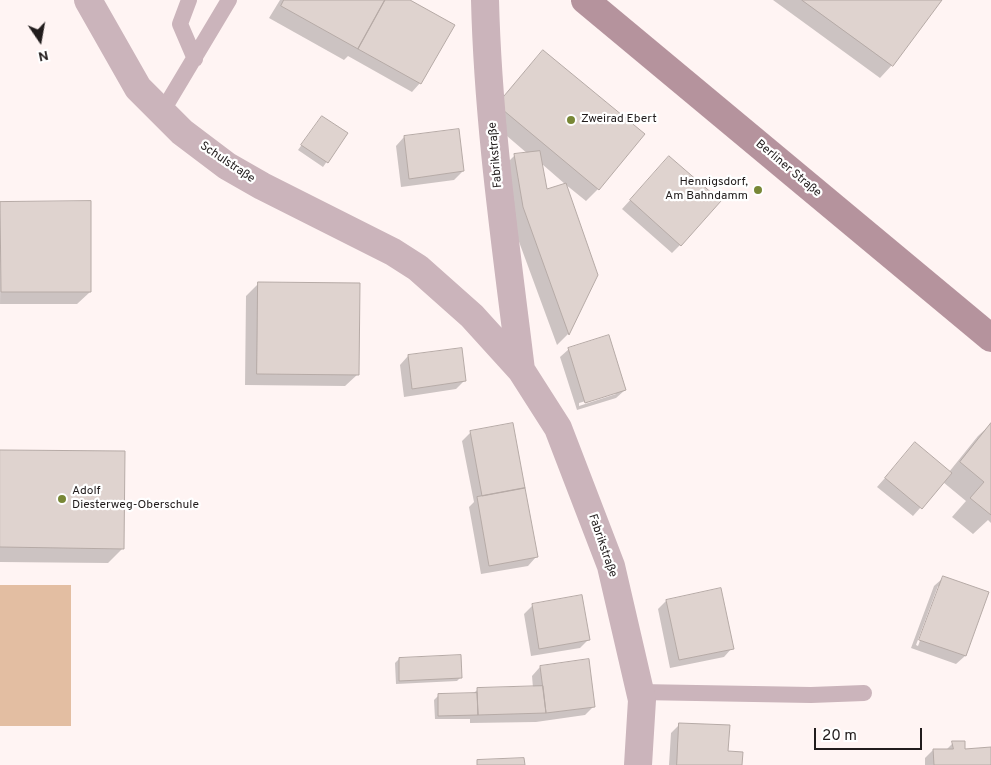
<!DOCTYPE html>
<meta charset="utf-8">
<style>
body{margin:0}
#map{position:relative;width:991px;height:765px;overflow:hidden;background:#fff4f3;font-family:Overpass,sans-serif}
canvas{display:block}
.north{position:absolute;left:15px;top:15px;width:50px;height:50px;-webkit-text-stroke:4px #fff;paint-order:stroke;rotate:168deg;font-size:14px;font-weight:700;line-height:20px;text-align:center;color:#211c1c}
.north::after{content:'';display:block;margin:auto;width:18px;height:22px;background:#211c1c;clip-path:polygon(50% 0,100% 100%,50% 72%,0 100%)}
.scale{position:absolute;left:814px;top:728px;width:108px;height:22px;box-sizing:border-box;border:2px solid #211c1c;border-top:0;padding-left:6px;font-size:15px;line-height:18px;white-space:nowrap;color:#211c1c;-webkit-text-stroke:4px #fff;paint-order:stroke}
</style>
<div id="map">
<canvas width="991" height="765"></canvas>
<div class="north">N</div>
<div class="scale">20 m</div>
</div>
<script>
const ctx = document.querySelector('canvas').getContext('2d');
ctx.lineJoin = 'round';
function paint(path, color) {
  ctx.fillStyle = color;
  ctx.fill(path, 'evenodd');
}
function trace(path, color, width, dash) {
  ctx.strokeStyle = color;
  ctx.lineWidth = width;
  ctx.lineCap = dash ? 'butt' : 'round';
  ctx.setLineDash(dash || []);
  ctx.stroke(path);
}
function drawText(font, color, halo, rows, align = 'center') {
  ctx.font = font + ' Overpass,sans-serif';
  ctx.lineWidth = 4.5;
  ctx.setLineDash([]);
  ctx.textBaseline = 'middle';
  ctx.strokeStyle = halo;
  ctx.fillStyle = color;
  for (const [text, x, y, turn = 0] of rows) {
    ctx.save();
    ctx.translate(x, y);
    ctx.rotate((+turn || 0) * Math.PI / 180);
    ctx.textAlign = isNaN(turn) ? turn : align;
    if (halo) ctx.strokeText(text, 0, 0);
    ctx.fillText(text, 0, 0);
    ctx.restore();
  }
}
const green = new Path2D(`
 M0,585H71V726H0Z`);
const shadow = new Path2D(`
 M280,0H408L420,83L412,92L348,56L344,60L269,18Z
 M773,0H940L892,65L880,78Z
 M543,52L598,189L586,201L565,184L597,275L568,334L557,345L511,220L503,167L515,155L528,154L486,118L531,64ZM542,164L565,184L546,191Z
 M322,117L346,134L323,167L298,150Z
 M404,137L463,171L454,180L401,187L396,146Z
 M661,166L680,245L672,253L622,209Z
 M1,204L90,292L77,304H0Z
 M259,283L358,374L345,386L245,385L246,296Z
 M569,349L625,390L616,398L577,410L560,357ZM616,392V394L579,406V403Z
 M408,356L465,380L456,389L404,397L400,365Z
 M991,424V523L988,520L973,534L952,517L966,501L943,482L913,516L877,487L915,444L949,472L978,436Z
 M512,425L536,557L528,566L481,574L469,507L474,502L462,441L471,432Z
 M0,451L123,548L108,563L0,562Z
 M943,578L987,593L965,656L956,664L911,648L934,586ZM938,586H940L918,646L916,645Z
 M666,601L732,648L724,657L670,668L658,609Z
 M533,605L588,640L580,648L531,656L524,614Z
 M399,659L461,677L457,681L396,684L395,663Z
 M540,667L594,706L585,715L536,722L470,723V719H435L434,700L438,696L472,695L478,689L533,688L532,676Z
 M680,724L727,752L741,765H669L671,733Z
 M953,743L964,750L991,748V765H925V758L933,750H946Z`);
const building = new Path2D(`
 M284,0H385L358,49L281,6Z
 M385,0H410L455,25L421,84L358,49Z
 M802,0H942L893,66Z
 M543,50L645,134L599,190L497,105Z
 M322,116L348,133L328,163L301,145Z
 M459,129L464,171L409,179L404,136Z
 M540,151L547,189L566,183L598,275L569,335L523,207L514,154Z
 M669,156L721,201L681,246L630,200Z
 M91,201V292H1L0,202Z
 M258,282L360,283L359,375L257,374Z
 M609,335L626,390L585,403L568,348Z
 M462,348L466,381L412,389L408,355Z
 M513,423L525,488L482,496L470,431Z
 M991,423V515L970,498L984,482L960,462Z
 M915,442L952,473L922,509L885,478Z
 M0,450L125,451L124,549L0,547Z
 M525,488L538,557L489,566L477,497Z
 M943,576L989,592L966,656L919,640Z
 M721,588L734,649L679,660L666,600Z
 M582,595L590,640L539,649L532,604Z
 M461,655L462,678L399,681V658Z
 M589,659L595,707L546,713L540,666Z
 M543,686L546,713L478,715L477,688Z
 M477,693L478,715L438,716V694Z
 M679,723L730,725L728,751L743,752L742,765H677Z
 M952,741H965V749L991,747V765H934L933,749H953Z
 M524,758L525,765H477V760Z`);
const service = new Path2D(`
 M189,0L180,24L195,59
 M162,112L229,0
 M639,692L811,695L864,693`);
const minor = new Path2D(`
 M88,0L138,88L182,132L227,166L262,186L393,252L418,268L472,316L521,370L558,428L611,566L642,700L638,765
 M485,0C488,124 506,247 521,370`);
const secondary = new Path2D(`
 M585,0L991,338`);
const markers = [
 [571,120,5,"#788736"],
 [758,190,5,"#788736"],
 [62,499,5,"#788736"]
];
const poiNames = [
 ["Zweirad Ebert",581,120],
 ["Hennigsdorf,",748,183,"right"],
 ["Am Bahndamm",748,197,"right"],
 ["Adolf",72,492],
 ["Diesterweg-Oberschule",72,506]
];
const streetNames = [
 ["Fabrikstraße",496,155,-95],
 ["Schulstraße",227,163,34],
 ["Berliner Straße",788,169,40],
 ["Fabrikstraße",602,546,71]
];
paint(green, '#e3bea2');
paint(shadow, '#0003');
paint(building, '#dfd3cf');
trace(building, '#b6aaa6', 1);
trace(service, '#cbb4bb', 16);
trace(minor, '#cbb4bb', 28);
trace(secondary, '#b5939d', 28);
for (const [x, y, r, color] of markers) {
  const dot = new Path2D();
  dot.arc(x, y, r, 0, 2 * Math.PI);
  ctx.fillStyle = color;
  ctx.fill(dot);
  trace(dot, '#fff', 2);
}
drawText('12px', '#211c1c', '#fff', poiNames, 'left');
drawText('12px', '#211c1c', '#fff', streetNames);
</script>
